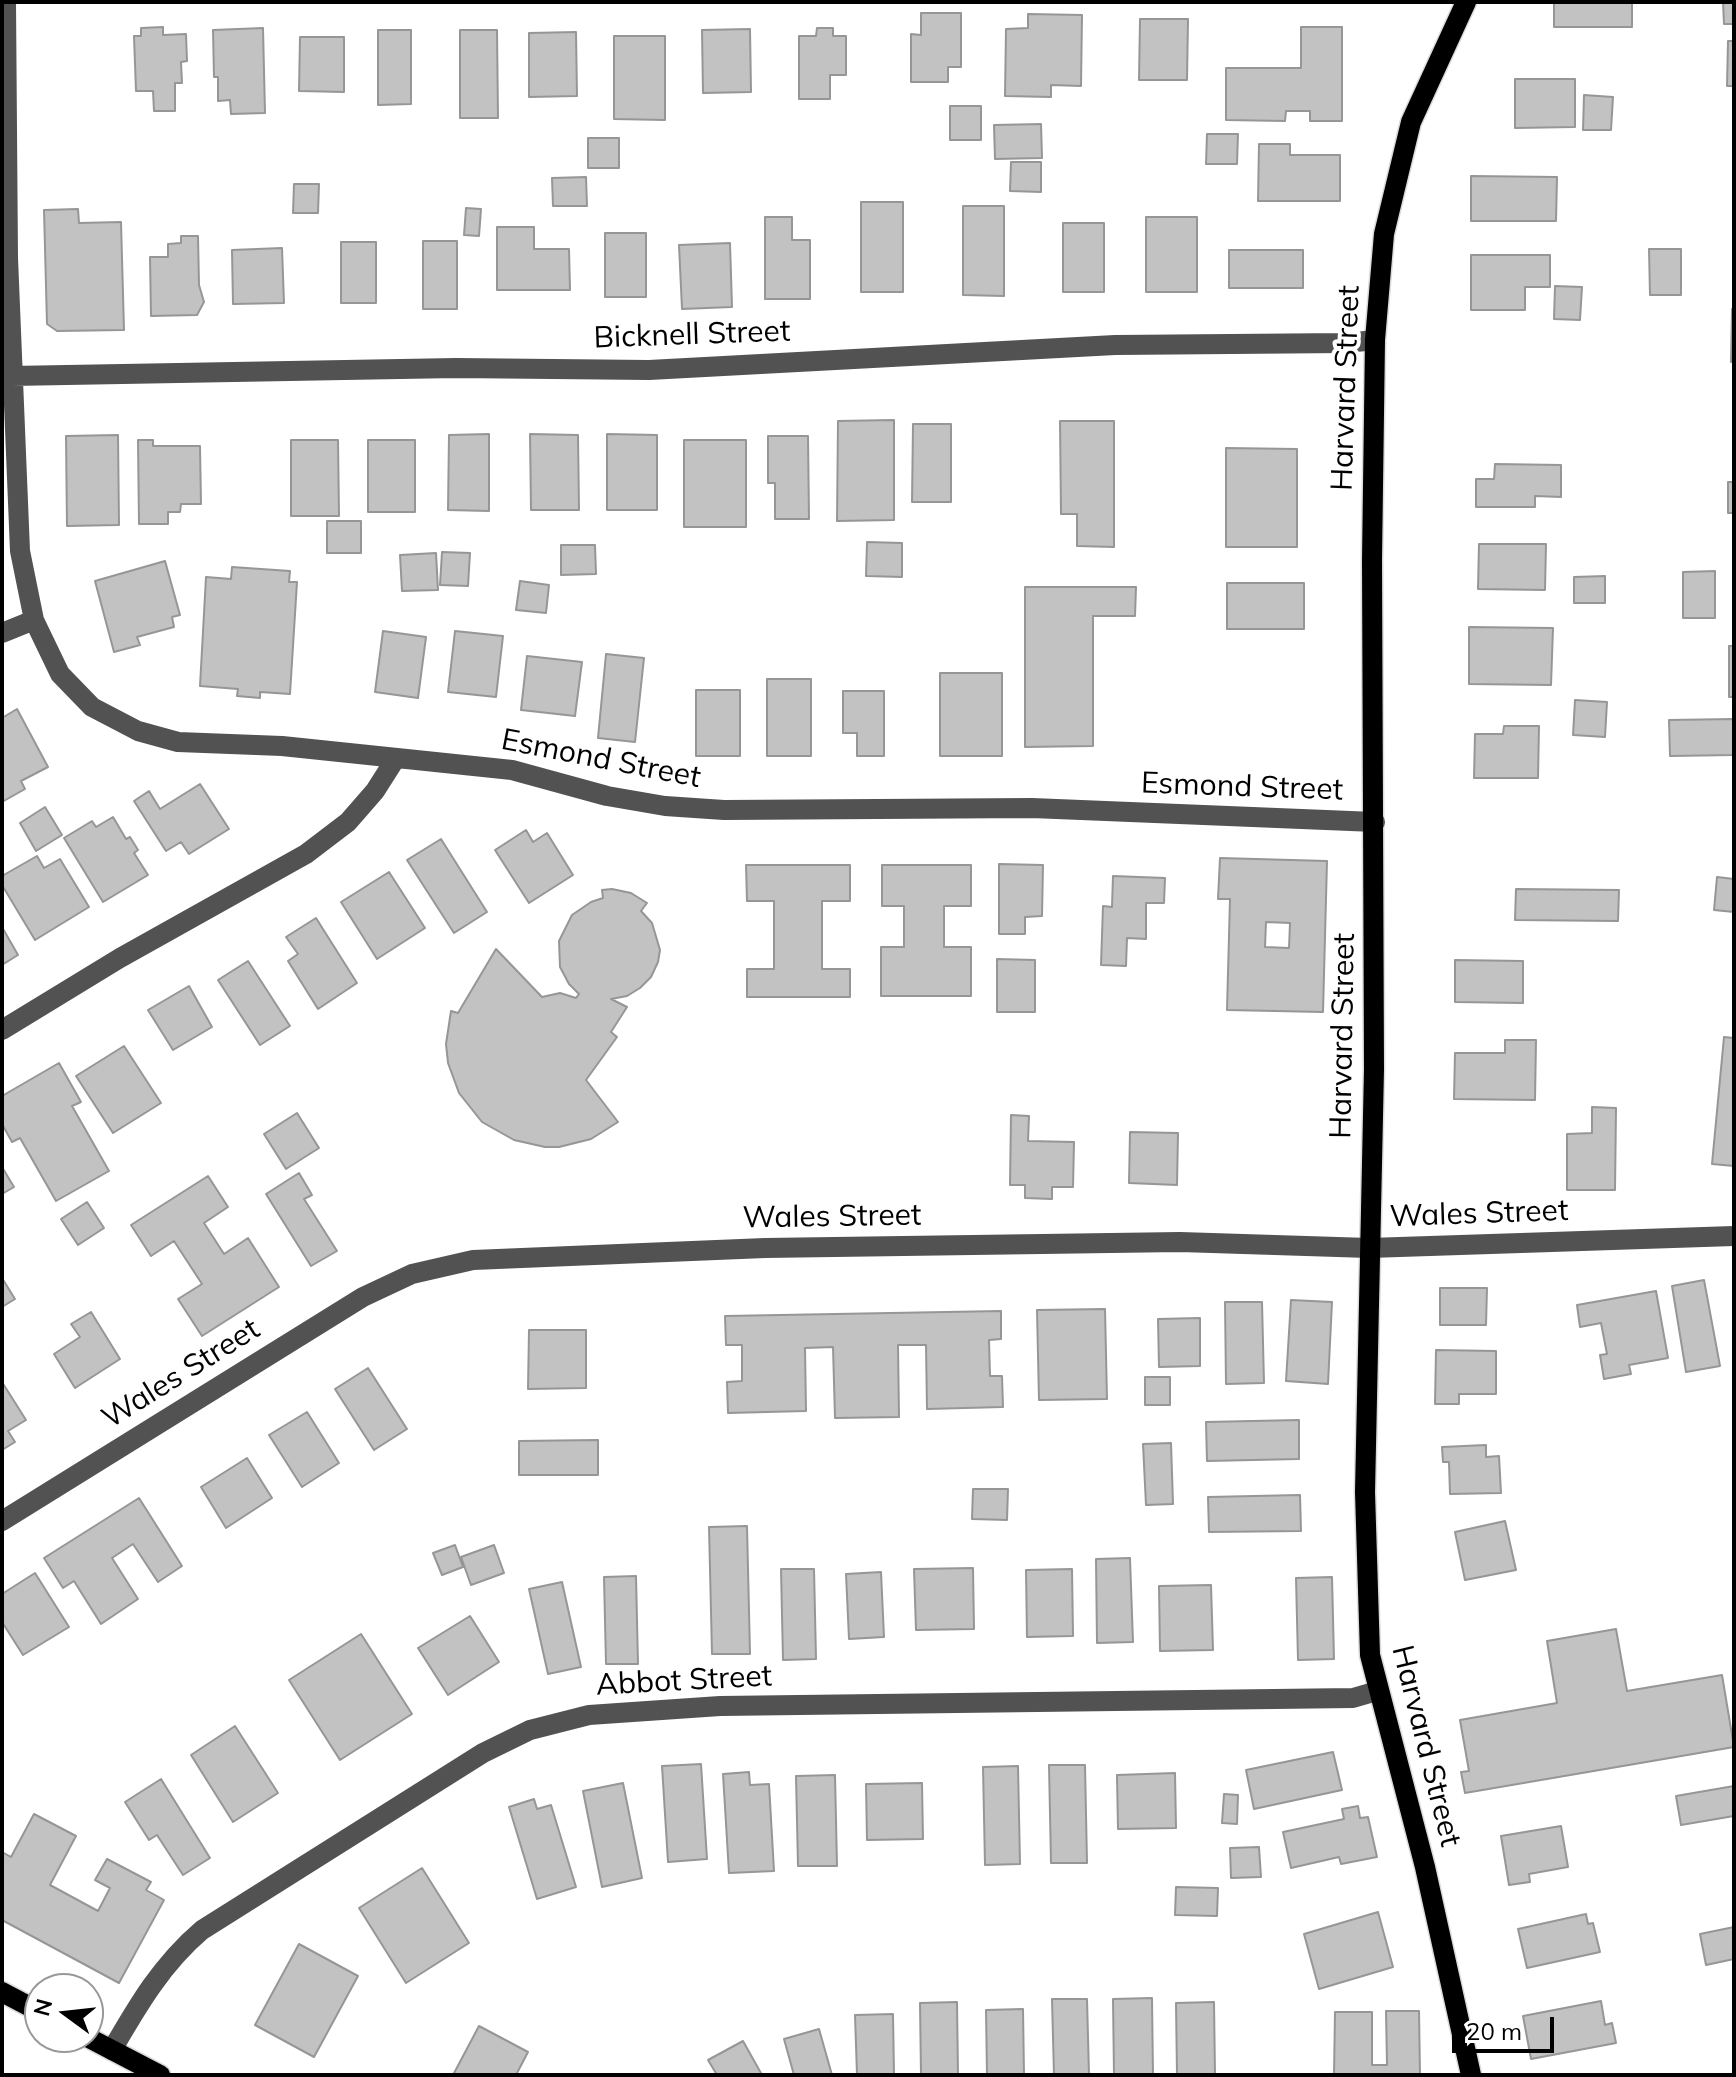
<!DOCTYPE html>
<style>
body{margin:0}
#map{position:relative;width:1736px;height:2077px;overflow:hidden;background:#fff;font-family:Mulish,sans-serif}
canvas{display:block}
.frame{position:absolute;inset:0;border:4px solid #000;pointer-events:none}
.north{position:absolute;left:24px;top:1973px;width:80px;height:80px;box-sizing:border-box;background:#fff;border:2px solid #999;border-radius:50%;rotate:285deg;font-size:22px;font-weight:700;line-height:32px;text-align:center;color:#000}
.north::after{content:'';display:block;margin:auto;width:28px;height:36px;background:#000;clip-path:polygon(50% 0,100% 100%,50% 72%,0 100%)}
.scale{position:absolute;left:1452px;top:2017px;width:102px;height:36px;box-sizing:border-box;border:4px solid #000;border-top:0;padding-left:10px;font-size:24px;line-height:28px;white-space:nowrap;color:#000;-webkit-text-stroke:6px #fff;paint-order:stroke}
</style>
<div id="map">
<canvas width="1736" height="2077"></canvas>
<div class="frame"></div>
<div class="north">N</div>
<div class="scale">20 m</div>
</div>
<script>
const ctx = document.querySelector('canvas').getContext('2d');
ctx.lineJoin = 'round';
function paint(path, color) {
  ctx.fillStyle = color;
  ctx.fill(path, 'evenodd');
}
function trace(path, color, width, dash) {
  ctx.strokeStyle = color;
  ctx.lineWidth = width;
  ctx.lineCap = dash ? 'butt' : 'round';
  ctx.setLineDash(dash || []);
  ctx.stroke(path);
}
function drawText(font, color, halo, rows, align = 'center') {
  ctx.font = font + ' Mulish,sans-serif';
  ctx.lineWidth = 8;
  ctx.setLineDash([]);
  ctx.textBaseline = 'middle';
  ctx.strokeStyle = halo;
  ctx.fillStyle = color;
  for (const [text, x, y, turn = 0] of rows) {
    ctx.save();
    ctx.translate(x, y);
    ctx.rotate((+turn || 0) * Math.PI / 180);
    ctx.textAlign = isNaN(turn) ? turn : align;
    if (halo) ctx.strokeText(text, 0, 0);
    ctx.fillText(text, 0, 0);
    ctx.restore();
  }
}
const building = new Path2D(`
 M1554,2H1632V27H1554Z
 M1723,2H1734V24H1724Z
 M921,13H961V67H948V82H911V34L921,35Z
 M1028,14L1082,15L1081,86L1051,85V97L1005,96L1006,29L1028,28Z
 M1140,19H1188L1187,80H1139Z
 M163,27V35L186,34L187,61L181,62L182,83H175V111H154L153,91H136L134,36H141V28Z
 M1301,27H1342V121H1310V111H1286L1285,121L1226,120V68H1301Z
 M263,28L265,113L231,114L230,100L218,101V77H214L213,30Z
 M817,28H833V36H846V75H830V99H799V36H816Z
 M750,29L751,92L703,93L702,30Z
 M378,30H411V104L378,105Z
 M460,30H497L498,118H460Z
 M576,32L577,96L529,97V33Z
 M614,36H665V120L614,119Z
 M300,37H344V92L299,91Z
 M1728,41H1734V86H1727Z
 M1515,79H1575V127L1515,128Z
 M1584,95L1613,97L1611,130H1583Z
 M950,106H981V140H950Z
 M1041,124L1042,158L995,159L994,125Z
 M1207,134H1238L1237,164H1206Z
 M588,138H619V168H588Z
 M1259,144H1290V155H1340V201H1258Z
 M1011,162H1041V192L1010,191Z
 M1471,176L1557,177L1556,221H1471Z
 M586,177L587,206H553L552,178Z
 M294,184H319L318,213H293Z
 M861,202H903V292H861Z
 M963,206H1004V296L963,295Z
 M466,208L481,209L479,236L464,235Z
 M78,209L79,223L121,222L124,330L57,331L47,324L44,210Z
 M765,217H792V240H810V299H765Z
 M1146,217H1197V292H1146Z
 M1063,223H1104V292H1063Z
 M497,227H534V249H569L570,290H497Z
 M605,233H646V297H605Z
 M181,236H198L199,285L204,302L197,315L151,316L150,257H168V244L181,243Z
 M423,241H457V309H423Z
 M341,242H376V303H341Z
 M730,243L732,307L682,309L679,245Z
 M282,248L284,303L233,304L232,250Z
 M1649,249H1681V295H1650Z
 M1229,250H1303V288H1229Z
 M1471,255H1550V287H1525V310H1471Z
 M1555,286L1582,287L1580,320L1554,319Z
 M1732,309H1734V362H1731Z
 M894,420V520L837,521L838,421Z
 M1060,421H1114V547L1077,546V514H1061Z
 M913,424H951V502H912Z
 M489,434V511L448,510L449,435Z
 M530,434L578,435L579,510H531Z
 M607,434L657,435V510H607Z
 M118,435L119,525L67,526L66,436Z
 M768,436H808L809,519H775V483H768Z
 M138,440H153V446H200L201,504H181L180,512H168V524H139Z
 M291,440H338L339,516H291Z
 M368,440H415V512H368Z
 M684,440H746V527H684Z
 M1226,448L1297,449V547H1226Z
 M1495,464L1561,465V497L1535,496V507H1476V479H1494Z
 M1728,482H1734V513H1728Z
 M327,521H361V553H327Z
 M867,542L902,543V577L866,576Z
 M1479,544H1546L1545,590L1478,589Z
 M561,545H595L596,574L561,575Z
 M442,552L470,553L468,586L440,585Z
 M436,553L438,590L402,591L400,555Z
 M165,561L180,615L172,617L174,627L137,637L140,645L114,652L95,581Z
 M232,567L290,571L289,582H297L290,694L260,692V698L237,696L238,689L200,686L206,577L231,579Z
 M1715,571V618H1683V572Z
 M1605,576V603H1574V577Z
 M520,581L549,585L546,613L516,610Z
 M1227,583H1304V629H1227Z
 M1025,587H1136L1135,616H1093V746L1025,747Z
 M1469,627L1553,628L1551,685L1469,684Z
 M383,631L426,637L418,698L375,692Z
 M455,631L503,636L496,697L448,692Z
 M1729,646H1734V697H1729Z
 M606,654L644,658L635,742L598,738Z
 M527,656L582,662L575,716L521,710Z
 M940,673H1002V756H940Z
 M767,679H811V756H767Z
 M696,690H740V756H696Z
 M843,691H884V756H857V733H843Z
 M1575,700L1607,702L1605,737L1573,735Z
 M17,709L48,767L21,781L25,789L2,802V718Z
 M1734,719V755L1670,756L1669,720Z
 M1504,726H1539L1538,778H1474L1475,734H1503Z
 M200,784L229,829L189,854L181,842L166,851L134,801L149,791L160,809Z
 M45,807L62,835L36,851L20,823Z
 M113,817L126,839L130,837L138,850L134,853L148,875L103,902L64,838L92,821L96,827Z
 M526,830L533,842L547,833L573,875L529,903L495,850Z
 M441,839L487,912L454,933L407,860Z
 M37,856L44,868L60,859L89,907L35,940L2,885V876Z
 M1220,858L1327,861L1323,1012L1227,1010L1230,899H1218ZM1266,922L1290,923L1289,948L1265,947Z
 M999,864L1043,865L1042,916L1025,917V934H999Z
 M746,865H850V901H822V969H850V997H747V969H774V901H747Z
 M882,865H971V906H944V947H971V996H881V947H904V906H882Z
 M389,872L425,928L377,959L341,902Z
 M1113,876L1165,878L1164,903H1146V939L1127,938L1126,966L1101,965L1103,906L1112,907Z
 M1717,877L1734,879V912L1714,910Z
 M612,889L631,893L647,903L641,911L652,923L660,950L658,962L651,977L640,988L627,996L611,999L627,1007L611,1032L617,1037L586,1080L618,1122L591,1139L559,1147H545L514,1140L482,1122L459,1093L448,1063L446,1044L451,1011L458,1013L496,949L542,997L560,993L576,998L579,994L569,984L560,967L559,941L572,915L591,902L603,898L602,890Z
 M1516,889L1619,890L1618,921L1515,920Z
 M316,918L357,983L318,1009L288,961L298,954L286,937Z
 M2,927L18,955L2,965Z
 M997,959L1035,960V1012H997Z
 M1455,960L1523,961V1003L1455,1002Z
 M248,961L290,1026L260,1045L218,980Z
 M189,986L212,1027L173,1050L148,1010Z
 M1724,1037L1734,1038V1166L1712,1164Z
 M1505,1040H1536L1535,1100L1454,1099L1455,1053H1505Z
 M124,1046L161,1103L113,1133L76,1076Z
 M59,1063L81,1102L72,1106L109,1171L56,1201L20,1138L12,1142L2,1124V1096Z
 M1592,1107L1616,1108L1615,1190H1567V1134L1592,1133Z
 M297,1113L319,1148L286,1169L264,1134Z
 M1011,1115L1029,1116L1028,1141L1074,1142L1073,1187H1052V1199L1025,1198V1185H1010Z
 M1130,1132L1178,1133L1177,1185L1129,1183Z
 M2,1167L14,1187L2,1194Z
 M299,1173L312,1195L304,1199L337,1251L311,1266L266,1194Z
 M208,1176L228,1207L204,1223L224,1254L248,1238L279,1287L202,1336L178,1299L202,1284L174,1241L151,1256L131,1225Z
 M87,1202L104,1228L78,1245L61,1219Z
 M2,1278L15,1299L2,1307Z
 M1704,1280L1720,1366L1686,1372L1672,1286Z
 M1440,1288H1487L1486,1325H1440Z
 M1656,1291L1668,1358L1629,1365L1631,1374L1604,1379L1600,1355L1607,1354L1601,1323L1580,1327L1577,1305Z
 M1291,1300L1332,1302L1328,1384L1286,1381Z
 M1225,1302H1262L1264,1383L1226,1384Z
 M1105,1309L1107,1399L1039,1400L1037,1310Z
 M1001,1311V1339L989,1340L990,1376H1002L1003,1407L927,1409L926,1345H898L899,1417L835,1418L833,1347L805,1348L806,1411L728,1413L727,1382L742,1381V1345H726L725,1316Z
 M91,1312L120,1359L75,1388L54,1354L80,1337L71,1324Z
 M1200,1318V1366L1159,1367L1158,1319Z
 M529,1330H586V1388L528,1389Z
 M1436,1350L1496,1351V1394H1459V1404H1435Z
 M368,1368L407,1429L374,1450L335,1389Z
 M1145,1377H1170V1405H1145Z
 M2,1382L26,1420L8,1431L15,1442L2,1450Z
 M307,1412L339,1463L302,1487L269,1435Z
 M1299,1420V1459L1207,1461L1206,1422Z
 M598,1440V1475H519V1441Z
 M1171,1443L1173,1504L1146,1505L1143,1444Z
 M1486,1445V1457L1499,1456L1501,1493L1450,1494L1449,1462H1443L1442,1447Z
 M247,1458L272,1498L226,1528L201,1487Z
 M973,1489H1008L1007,1520L972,1519Z
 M1300,1495L1301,1531L1209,1532L1208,1497Z
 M139,1498L182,1566L158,1582L133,1544L112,1558L138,1599L101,1624L74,1581L63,1588L44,1558Z
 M1505,1521L1516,1570L1465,1580L1455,1532Z
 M747,1526L750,1654H712L709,1527Z
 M455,1545L463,1567L442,1575L433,1553Z
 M494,1545L504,1573L471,1585L461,1557Z
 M1130,1558L1133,1642L1097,1643L1096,1559Z
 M973,1568L974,1629L916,1630L914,1569Z
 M781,1569H814L816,1659L783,1660Z
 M1072,1569L1073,1636L1027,1637L1026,1570Z
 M881,1572L884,1637L849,1639L846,1574Z
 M35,1573L69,1627L23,1655L2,1622V1594Z
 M636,1576L638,1664H606L604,1577Z
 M1332,1577L1334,1659L1298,1660L1296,1578Z
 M562,1582L581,1667L548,1674L529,1589Z
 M1211,1585L1213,1650L1160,1651L1159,1586Z
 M470,1616L499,1662L448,1695L418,1648Z
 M1616,1629L1627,1691L1722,1675L1734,1747L1465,1793L1461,1772L1469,1771L1460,1720L1557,1703L1547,1641Z
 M361,1634L412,1714L340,1760L289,1680Z
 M235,1726L278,1793L233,1822L191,1755Z
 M1333,1752L1342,1790L1254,1809L1246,1770Z
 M701,1764L707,1859L668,1862L662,1766Z
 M1049,1765H1085L1087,1863H1051Z
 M1018,1766L1020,1864L985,1865L983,1767Z
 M749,1772L750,1785L769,1784L774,1871L729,1873L723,1774Z
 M1175,1773L1176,1828L1118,1829L1117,1775Z
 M835,1775L837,1866H798L796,1776Z
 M161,1779L210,1858L183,1875L157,1835L149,1840L125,1802Z
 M623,1783L642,1878L602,1887L583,1791Z
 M922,1783L923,1839L867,1840L866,1784Z
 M1734,1786V1816L1681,1825L1676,1796Z
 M1224,1794L1238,1795L1237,1824L1222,1823Z
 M534,1799L537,1809L551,1805L576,1887L537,1899L509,1807Z
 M1358,1806L1360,1818L1368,1817L1377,1857L1341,1864L1339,1857L1291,1868L1283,1832L1344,1819L1342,1809Z
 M34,1814L76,1836L50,1885L98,1911L110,1888L95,1880L107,1859L151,1882L146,1890L164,1900L119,1983L2,1920V1852L11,1857Z
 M1561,1826L1568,1867L1529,1874L1530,1882L1509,1885L1501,1836Z
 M1259,1847L1261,1877L1231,1878L1230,1848Z
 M422,1868L469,1943L406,1983L359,1908Z
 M1176,1887L1218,1888L1217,1916L1175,1915Z
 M1378,1912L1393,1967L1319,1989L1304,1934Z
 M1586,1914L1588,1924L1593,1923L1600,1952L1527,1968L1518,1929Z
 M1734,1927V1959L1706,1965L1700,1934Z
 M299,1944L358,1976L314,2057L255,2025Z
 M1152,1998L1153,2075H1114L1113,1999Z
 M1052,1999H1087L1089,2075H1054Z
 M1601,2001L1605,2025L1612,2023L1616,2043L1531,2059L1523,2016Z
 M957,2002L958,2075H921L920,2003Z
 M1214,2002L1215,2075H1177L1176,2003Z
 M1023,2009L1024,2075H987L986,2010Z
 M1386,2011H1419L1420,2075H1334L1335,2012H1372V2065H1387Z
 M893,2014L894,2075H857L855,2015Z
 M479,2026L528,2052L516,2075H453Z
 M819,2029L832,2075H794L784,2039Z
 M743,2041L762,2075H717L708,2060Z`);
const minor = new Path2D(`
 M6,2L8,258L20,551L34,620L60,674L92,707L138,731L178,742L282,746L512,770L607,796L665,806L724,810L1032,808L1375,822
 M11,376L456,368L649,370L1115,345L1346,343L1375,340
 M2,633L34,620
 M2,1030L120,958L306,854L348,822L375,791L396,758
 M2,1521L363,1297L412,1274L473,1260L765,1248L1180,1242L1369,1248L1734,1236
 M112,2050C138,2005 162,1964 202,1930L483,1753L530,1730L589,1715L720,1706L1353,1698L1377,1691`);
const major = new Path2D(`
 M1466,2L1411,122L1384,234L1375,340L1372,560L1374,1069L1365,1492L1370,1655L1425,1867L1471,2075
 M2,1992L40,2012
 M87,2037L160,2075`);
const streetNames = [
 ["Bicknell Street",692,335,-2],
 ["Harvard Street",1346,388,-88],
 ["Esmond Street",601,759,11],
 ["Esmond Street",1242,787,2],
 ["Harvard Street",1343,1036,-89],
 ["Wales Street",1479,1214,-2],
 ["Wales Street",832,1217,-1],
 ["Wales Street",181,1374,-32],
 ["Abbot Street",684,1681,-3],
 ["Harvard Street",1426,1746,76]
];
paint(building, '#c2c2c2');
trace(building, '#969696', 2);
trace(major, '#dbdbdb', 23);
trace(minor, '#525252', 20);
trace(major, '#000', 20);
drawText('30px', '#000', '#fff', streetNames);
</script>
